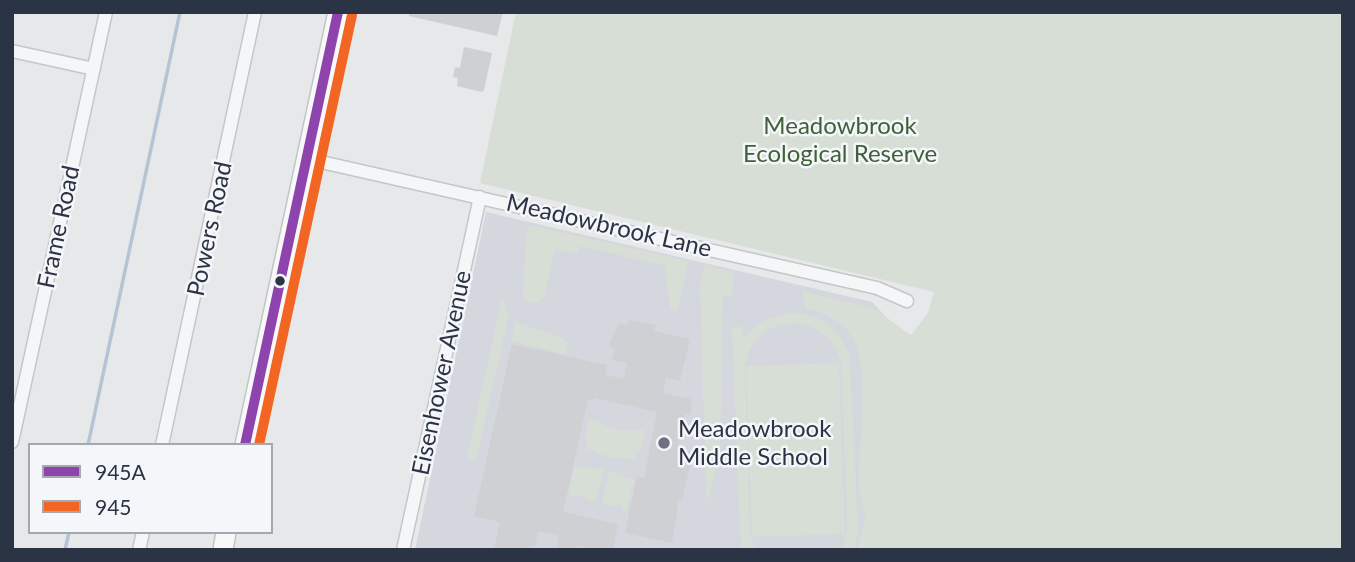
<!DOCTYPE html>
<style>
body{margin:0}
#map{position:relative;width:1355px;height:562px;overflow:hidden;background:#e6e8ea;font-family:Lato,sans-serif}
canvas{display:block}
.frame{position:absolute;inset:0;border:14px solid #2b3445;pointer-events:none}
.legend{position:absolute;left:28px;top:443px;width:245px;height:91px;box-sizing:border-box;background:#f4f6f9;border:2px solid #a4a8b1;margin:0;padding:9px 12px;list-style:none;font-size:21px;color:#2b3445}
.legend li{display:flex;align-items:center;gap:14px;height:35px}
.legend b{width:35px;border:2px solid #a4a8b1}
</style>
<div id="map">
<canvas width="1355" height="562"></canvas>
<div class="frame"></div>
<ul class="legend">
<li><b style="height:9px;background:#8e44ad"></b>945A</li>
<li><b style="height:9px;background:#f26522"></b>945</li>
</ul>
</div>
<script>
const ctx = document.querySelector('canvas').getContext('2d');
ctx.lineJoin = 'round';
function paint(path, color) {
  ctx.fillStyle = color;
  ctx.fill(path, 'evenodd');
}
function trace(path, color, width, dash) {
  ctx.strokeStyle = color;
  ctx.lineWidth = width;
  ctx.lineCap = dash ? 'butt' : 'round';
  ctx.setLineDash(dash || []);
  ctx.stroke(path);
}
function drawText(font, color, halo, rows, align = 'center') {
  ctx.font = font + ' Lato,sans-serif';
  ctx.lineWidth = 5;
  ctx.setLineDash([]);
  ctx.textBaseline = 'middle';
  ctx.strokeStyle = halo;
  ctx.fillStyle = color;
  for (const [text, x, y, turn = 0] of rows) {
    ctx.save();
    ctx.translate(x, y);
    ctx.rotate((+turn || 0) * Math.PI / 180);
    ctx.textAlign = isNaN(turn) ? turn : align;
    if (halo) ctx.strokeText(text, 0, 0);
    ctx.fillText(text, 0, 0);
    ctx.restore();
  }
}
const built = new Path2D(`
 M486,212L872,302L889,320L869,550H415Z`);
const green = new Path2D(`
 M516,12H1343V550H857C859,539 865,524 865,513C864,507 861,502 860,497C855,455 874,372 851,336C840,319 825,313 806,308L802,291L873,308L911,335L928,313L934,292L480,183Z
 M529,225L689,261L678,308L674,311L670,307L665,266L580,246L578,253L555,250L544,298L536,304L525,300L523,295L526,234Z
 M704,265L734,272L732,295L723,296L720,457L708,499H706L700,287Z
 M502,297L509,315L476,461L467,458Z
 M785,313C816,311 840,327 850,357L858,530L854,550H842L847,529L841,363C827,310 758,310 745,364L750,535L755,550L742,548L740,536L732,327H742L743,339L759,323Z
 M516,321C533,331 552,330 568,343L565,354L511,341Z
 M839,363L845,534L752,537L746,366Z
 M589,419C601,421 609,429 622,431C630,432 636,428 645,431L640,451L635,452V459L610,458L586,448L588,441L584,440Z
 M574,467L602,469L604,471L595,503L581,496H568Z
 M611,471L634,480L627,511H623L621,505H604L602,502L609,473Z`);
const stream = new Path2D(`
 M88,445L180,12
 M65,550L69,532`);
const building = new Path2D(`
 M409,12H503L497,36L409,16Z
 M464,47L492,53L484,90L482,92L457,86L458,78L453,77L455,67L460,68Z
 M629,320L656,325L654,331L690,339L680,381L666,378L663,393L691,399V415L685,414L678,449L693,453L682,500L679,499L672,543L625,533L637,476L644,478L657,412L594,398V401L588,399L563,512L618,524L613,550H597L577,545L576,550H556L559,536L538,531L535,547L530,546V550H494L500,522L474,516L512,344L607,365L605,375L624,379L627,363L612,360L615,349L608,346L619,323L628,325Z`);
const street = new Path2D(`
 M12,51L94,69
 M308,159L877,288L907,301
 M12,442L106,12
 M162,445L255,12
 M139,550L143,532
 M403,550L480,197`);
const primary = new Path2D(`
 M245,445L338,12
 M223,550L226,532`);
const bus1 = new Path2D(`
 M245,445L338,12`);
const bus2 = new Path2D(`
 M259,445L352,15`);
const markers = [
 [280,281,6,"#2b3445"],
 [664,443,7,"#6c737f"]
];
const parkNames = [
 ["Meadowbrook",840,126],
 ["Ecological Reserve",840,154]
];
const streetNames = [
 ["Meadowbrook Lane",609,226,13],
 ["Frame Road",59,227,-78],
 ["Powers Road",210,229,-78],
 ["Eisenhower Avenue",442,373,-78]
];
const poiNames = [
 ["Meadowbrook",678,429],
 ["Middle School",678,457]
];
paint(built, '#d4d7dd');
paint(green, '#d6ded6');
trace(stream, '#b4c4d5', 3.5);
paint(building, '#ced0d3');
trace(street, '#c4c6c8', 15);
trace(primary, '#c2c5c8', 22);
trace(street, '#f5f6f7', 12);
trace(primary, '#f8f8f8', 19);
trace(bus1, '#8e44ad', 10);
trace(bus2, '#f26522', 10);
for (const [x, y, r, color] of markers) {
  const dot = new Path2D();
  dot.arc(x, y, r, 0, 2 * Math.PI);
  ctx.fillStyle = color;
  ctx.fill(dot);
  trace(dot, '#f4f6f9', 2.5);
}
drawText('24px', '#3f6138', '#f4f6f9', parkNames);
drawText('24px', '#2b3445', '#f4f6f9', streetNames);
drawText('24px', '#2b3445', '#f4f6f9', poiNames, 'left');
</script>
